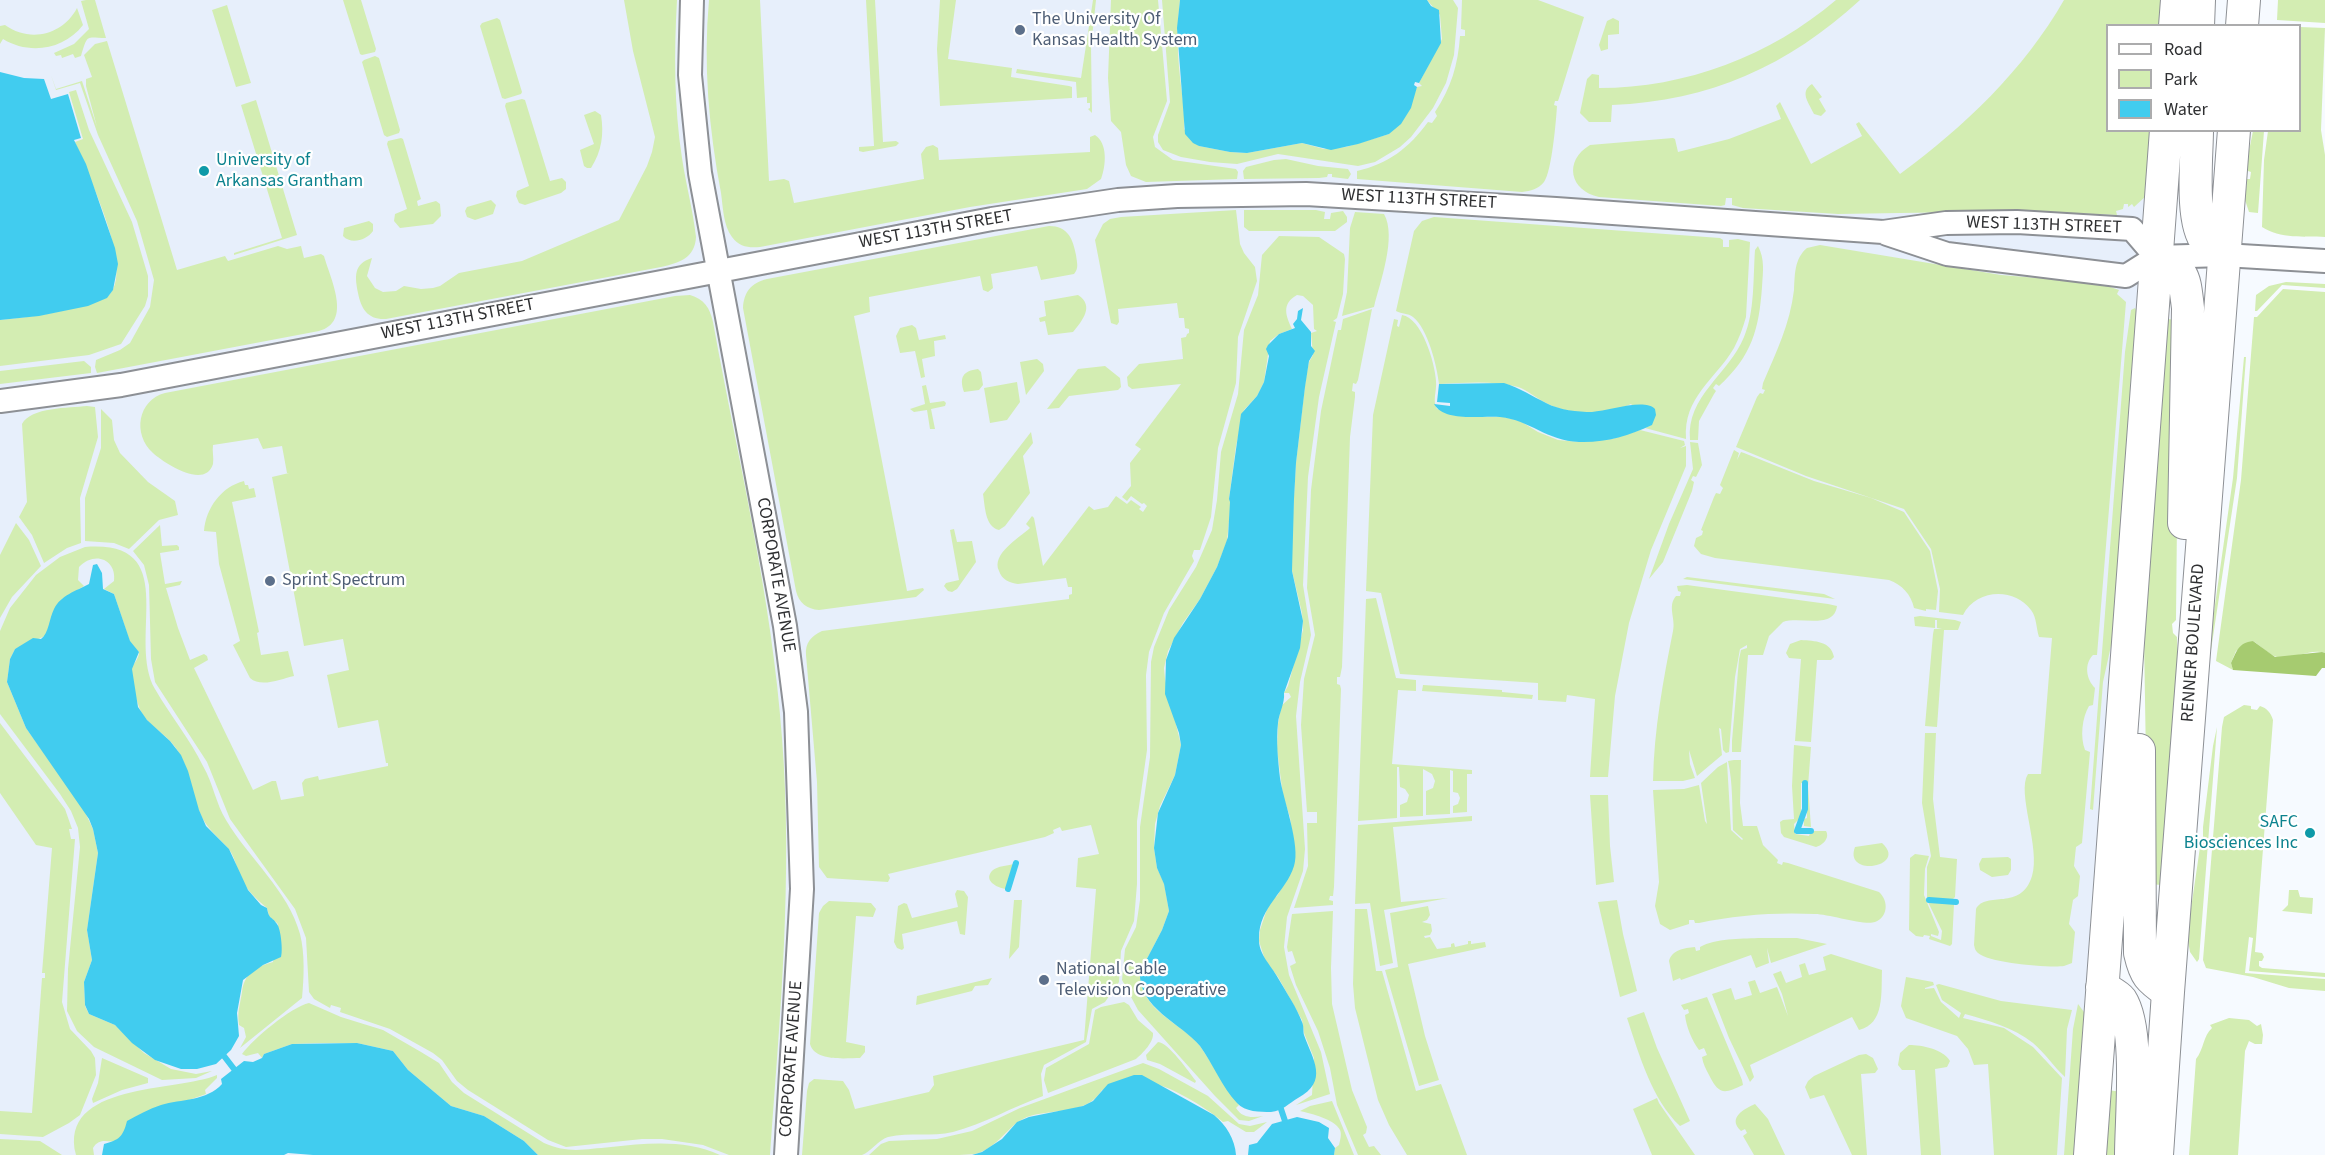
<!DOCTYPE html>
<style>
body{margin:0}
#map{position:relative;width:2325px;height:1155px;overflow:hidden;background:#f6faff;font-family:"Source Sans 3",sans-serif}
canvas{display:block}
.legend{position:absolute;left:2106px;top:24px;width:195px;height:108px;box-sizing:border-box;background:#fff;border:2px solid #acacad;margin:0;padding:8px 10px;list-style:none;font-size:18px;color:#2f3032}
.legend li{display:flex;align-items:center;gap:12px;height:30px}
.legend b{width:30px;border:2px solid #acacad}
</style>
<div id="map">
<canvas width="2325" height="1155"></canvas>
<ul class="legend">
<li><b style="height:8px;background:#fff"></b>Road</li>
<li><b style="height:16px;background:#d3edb2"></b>Park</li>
<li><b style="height:16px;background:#41ccef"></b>Water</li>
</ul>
</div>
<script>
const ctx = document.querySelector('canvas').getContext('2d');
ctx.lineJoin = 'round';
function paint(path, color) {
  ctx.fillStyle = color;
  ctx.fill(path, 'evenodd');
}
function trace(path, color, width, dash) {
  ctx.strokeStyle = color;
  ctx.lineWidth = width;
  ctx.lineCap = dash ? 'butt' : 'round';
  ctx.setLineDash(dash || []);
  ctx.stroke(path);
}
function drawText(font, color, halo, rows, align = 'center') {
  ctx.font = font + ' "Source Sans 3",sans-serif';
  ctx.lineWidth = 4.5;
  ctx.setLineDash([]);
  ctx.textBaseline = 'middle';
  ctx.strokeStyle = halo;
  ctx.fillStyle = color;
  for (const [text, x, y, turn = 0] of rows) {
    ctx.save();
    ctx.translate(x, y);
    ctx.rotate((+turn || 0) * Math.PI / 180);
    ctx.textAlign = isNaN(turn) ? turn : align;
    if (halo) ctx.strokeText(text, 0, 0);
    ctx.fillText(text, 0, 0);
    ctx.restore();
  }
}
const built = new Path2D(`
 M0,0H2177L2108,26V130L2166,131L2090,1155H0Z`);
const green = new Path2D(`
 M86,0H95L106,38C86,38 88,33 81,56L75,58L73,54L62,58L61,55L56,56L54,53L74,44L89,29L81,1Z
 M343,0H361L376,49L375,52L362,55L360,54Z
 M624,0H677C674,53 674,106 682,158C686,185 693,210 696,237C695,258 679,263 661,267L386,319C368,320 361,309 358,293C355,277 353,264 372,258L367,276L375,288L383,292L396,291L404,286L421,289L433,288L440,286L459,273L522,261L619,220L647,166L652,152L655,137L633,51Z
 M709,0H760L769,181L784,179L789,181L794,203L924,179L921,154L926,147L933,145L938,148L939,160L1090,152V137L1095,135C1108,143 1106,166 1101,179L1087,189L970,207L760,247C749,248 739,247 732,237C723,225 723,206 721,193C709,129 703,65 709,0Z
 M866,0H875L883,142L896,141L899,143L896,146L863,152L859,151V147L874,146Z
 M940,0H956L948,59L1012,68L1011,77L1069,86L1072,87V98L940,106L937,49Z
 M1093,0H1096L1091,47L1092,113L1088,109L1090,108V103H1087V97L1077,98L1076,82L1016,73L1017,69L1081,78Z
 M1111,0H1158L1167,101L1153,137L1155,147L1173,160L1236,169L1238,172L1237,179L1146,182L1131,176L1126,165L1121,132L1111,121L1108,78Z
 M1162,0H1180C1177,25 1177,51 1180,77C1182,95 1185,111 1184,129L1199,146L1230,152L1247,153L1302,143L1324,149L1346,147L1389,134L1406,115L1417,87L1422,86L1419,83L1442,39L1440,15L1427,0H1453L1458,8L1454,55L1446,83L1433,108L1411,137L1400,147L1375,162L1358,166L1278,154L1237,164L1210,162L1181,157L1163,150L1158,142V135L1170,102Z
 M1462,0H1538L1584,17L1561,92L1558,101H1555L1554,105L1557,106C1556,121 1552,171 1544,182C1538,189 1531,191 1522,192L1357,179V171C1388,164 1409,148 1428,122L1432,123L1437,116L1435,112C1451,88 1458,65 1460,36H1465V30L1461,29Z
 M1836,0H1860C1788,66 1710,101 1612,105L1611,122H1589L1580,113L1587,79L1592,74L1599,75V88C1686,88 1770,56 1836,0Z
 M2064,0H2166L2164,25L2108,26V130L2155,131L2146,196L2134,207L2132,204L2128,207V204H2124L2123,209L2116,211L2117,215L2024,211L1838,214L1743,208L1732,205V198H1726L1725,205L1721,206L1599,197C1570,191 1563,161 1590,145L1673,138L1675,139L1678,152L1729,139L1781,119L1776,106L1780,102L1811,164L1862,136L1856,124L1859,122L1900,174C1965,126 2023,71 2064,0Z
 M2278,0H2325V23L2277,20Z
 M227,5L251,83L236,87L212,10Z
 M77,8L83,25C64,50 29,55 3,39L0,44V26L5,25C30,43 63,35 77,8Z
 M497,18L500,20L522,92L521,94L505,99L502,98L480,26L482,23Z
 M1613,18L1619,21V34L1608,35V49L1601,51L1599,45L1607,21Z
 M2300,27L2325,28L2321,130L2325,155V237C2305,236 2280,239 2262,227L2264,160L2268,131L2300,130Z
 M107,41L177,270L225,256L228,261L278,246L287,249L301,246L304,258L321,254L324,256C330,278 353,322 319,331L97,373L95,367L96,360L120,350L130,343L150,307L154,280L137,221L98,135L80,83L56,90L51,75L56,89L82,81L97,127L86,86V79L92,77L84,55L95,44Z
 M375,56L379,58L400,130L399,133L387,137L384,135L362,62L364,60Z
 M1812,84L1822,97L1819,99L1826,111L1821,116L1814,114C1809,103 1799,92 1812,84Z
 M76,90L89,130L132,222L148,276V296L145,306L121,344L89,355L0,366V320C31,317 60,313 90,303C95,301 103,300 107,297C138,273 85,170 75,142L83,139L69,92Z
 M522,99L525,100L550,181L562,178L566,182V189L561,193L525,205L519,203L516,196L517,191L529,186L505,106L506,103Z
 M256,100L297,235L234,255V253L282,238L241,105Z
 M595,111L601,115C604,134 602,151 591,168H587L584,166L580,150L594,144L584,115Z
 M2253,131H2264L2258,213L2249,212L2245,200L2247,179H2250L2251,172L2248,171L2246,166Z
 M401,138L403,139L420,196L421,199L417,201L418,206L436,201L440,204L441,216L433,224L400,228L394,221L395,214L407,209L387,144L388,141Z
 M1286,159L1318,166L1348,169L1351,174L1348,179L1332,177V174H1328L1327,177L1319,178L1244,179L1243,171L1246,167L1274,160Z
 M491,200L496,205L493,214L475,220L467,217L465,211L467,207Z
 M1236,210L1240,244L1244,253L1255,267L1257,281L1238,337L1236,383L1218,448L1211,517L1200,550H1194L1192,556L1194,561L1164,613L1149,652L1146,675L1147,750L1137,821V884L1134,921L1121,951L1119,982L1105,1002L1092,1009L1086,1042L1044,1065L1041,1074L1043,1096C1012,1107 984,1124 953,1132C932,1137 910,1132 888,1137C878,1140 871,1152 862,1155C851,1155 815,1155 802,1155L807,1091L809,1083L814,1079L843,1081L849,1090L855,1109L929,1092L934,1085L933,1076L1084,1040L1096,889L1076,887L1078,858L1099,854L1091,825L1062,831L1060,827L1053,830L1054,833L1045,837L888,874L890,878L888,882L827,878L819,867L817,782L806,655C805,643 811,636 822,631L1069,599V595L1072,594V587H1068L1066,578L1018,584C1010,583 1002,580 999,571C991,554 1019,538 1030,528L1026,524L1032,516L1034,518L1043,566L1089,506L1094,510L1108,507L1116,496L1127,504L1131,500L1141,507L1139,509L1143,512L1147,506L1144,503L1142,504L1131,496L1127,501L1122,497L1131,486L1130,463L1141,449L1135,445L1181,384L1132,389L1128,386L1127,377L1139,364L1183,359L1181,338L1186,337L1187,334L1189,333V329L1185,328L1184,318H1179L1177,303L1118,309L1119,322L1117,325L1111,323L1095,240L1103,224L1110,219L1121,217Z
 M1244,210H1316L1325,212L1324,219H1330L1331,213L1343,211L1347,217V222L1335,231H1249L1244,227Z
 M1355,212L1384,214C1397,237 1380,282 1374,307L1342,316L1347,292L1350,228Z
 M1434,217L1720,238L1723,240V247H1729V240L1738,239L1750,242L1746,317C1743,328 1739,338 1734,348C1715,380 1683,397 1686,439L1645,428L1651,425L1631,404C1607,415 1570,416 1546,403C1536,398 1527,390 1518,387C1493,380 1464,383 1439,384C1437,366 1428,329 1413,317C1408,313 1402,314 1396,311L1414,231L1422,221Z
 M369,221L373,224V231C367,240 351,245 343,236L344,228Z
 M1049,226C1068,226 1073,239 1076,255C1077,263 1079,268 1074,274L1041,280L1037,266L991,274L993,288L988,292L983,290L980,276L869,297L870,312L854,316L907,591L923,588L924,590L916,597L819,610C807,609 799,603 796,591L743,308C744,292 751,283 767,279Z
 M1279,236L1319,237L1344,254L1345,259L1343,294L1337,318L1333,321L1336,322L1319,397L1308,477L1303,585L1311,635L1300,682L1296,716L1305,849L1303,871L1287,917L1284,947L1289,975L1321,1052L1330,1094L1296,1105L1312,1095L1314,1058L1304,1033L1302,1020L1278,977L1265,960L1259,941L1260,930L1266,912L1272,899L1277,896L1286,881L1295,861L1290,817L1283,796L1277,749L1278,724L1281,706L1291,697L1289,693H1284L1288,686L1303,630L1302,613L1292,571V530L1296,463L1306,377L1309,362L1313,355L1311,333L1317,331L1314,329L1313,305L1303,296L1297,295C1281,304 1286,316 1292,329L1279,334L1270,341L1264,382L1257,396L1244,410L1236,446L1229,499L1231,502L1227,541L1217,567L1200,599L1183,623L1168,651L1164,668L1165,679L1181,745L1175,775L1160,806L1155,824L1154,848L1157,868L1164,883L1169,911L1162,930L1140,972C1142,980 1143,989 1146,996C1159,1018 1185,1027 1200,1046L1239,1105L1236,1108C1242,1118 1252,1118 1263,1116L1249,1121L1239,1120L1215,1096L1138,1010L1122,980L1125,949L1136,927L1140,900V827L1150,757L1151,662L1154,647L1169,610L1196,567L1212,530L1217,500L1221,452L1238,394L1244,330L1258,295L1262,255Z
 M1820,245L2001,275L2099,283L2119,290L2117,294L2126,302L2097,655H2093C2084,664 2086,679 2095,688L2093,705L2089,706C2082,718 2080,737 2085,750L2090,752L2082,843L2076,847L2074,866L2080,876L2078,896L2073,900L2069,924L2075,932L2072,963L2064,966C2049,968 1989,963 1978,953C1975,950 1975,949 1974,945L1976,909C1986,890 2021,912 2032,876C2041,848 2016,792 2028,774H2041L2052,638L2039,637C2036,628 2037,618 2031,610C2014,587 1976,589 1963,615L1939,612L1940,589L1931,549L1904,509L1806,476L1736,447L1757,397L1760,393L1763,394L1765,390L1762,389L1763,383C1776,353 1790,324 1794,290C1795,275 1794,259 1807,248Z
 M1758,246C1765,259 1763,272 1762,287C1759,329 1752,356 1719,386L1716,384L1713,388L1716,391L1714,394L1699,421L1698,440H1690C1686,396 1729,374 1744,337C1755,311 1753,278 1755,250Z
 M2286,282L2325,284V288L2282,285L2257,311H2255L2256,295L2269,286Z
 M2283,289L2325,292V653C2310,648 2291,661 2277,657C2269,655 2260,645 2253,641L2236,651L2231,663L2233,670L2216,661L2241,480L2254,317H2257Z
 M690,295C704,299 710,308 713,322C738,460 772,598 782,738C793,878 780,1016 770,1155H729L703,1145L662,1139H642L566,1147L548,1140L468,1090L457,1081L442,1060L433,1053L390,1029L340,1012L341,1008L331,1005L330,1008L314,999L309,992L306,938L295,909L230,819L207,762L155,682L151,659L149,585L144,565L133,551L160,525L162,546L177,545L179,547V550L160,553L165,584L182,581L180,585L166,588L178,628L190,660L204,654L207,656L208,660L194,668L253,790L272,781H276L281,800L304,796L302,783L305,779L318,776L319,780L388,766V763H386L378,720L338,728L327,675L349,670L343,639L304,646L272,477L289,473H287L282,446L263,449L258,438L213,445C212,451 214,458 213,464C205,490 164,463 153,453C132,434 138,400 165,393L675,296Z
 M1078,295C1095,306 1082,321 1073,332L1048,335L1045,321L1040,322L1039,318L1046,316L1044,301Z
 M2135,308L2138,314L2116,623L2103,682L2093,810L2090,809L2125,352L2131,310Z
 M1372,309L1358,380L1356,384L1353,383L1352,391L1355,392V397L1350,437L1342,667L1340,677H1337V684L1340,685L1341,689L1334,887L1333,896H1330L1329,900L1333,901V905L1294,908L1308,866L1307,823H1317V812H1307L1301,725L1304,679L1315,635L1307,588L1311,490L1321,411L1338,330H1341L1343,319Z
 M1402,315C1422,318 1435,363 1436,381C1437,391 1432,401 1437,409L1466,417H1504L1520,421L1538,432L1558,440L1580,442L1612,439L1640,430L1684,441L1685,445L1680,448L1686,446V466L1651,550L1629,623L1615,696L1608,777H1590L1595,699L1567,695L1566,702L1538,700V683L1400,674L1381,593L1366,591L1373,415L1394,319L1398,320L1397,326L1399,327Z
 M2167,319L2179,320L2176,620L2172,624L2173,633L2177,637L2178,672L2162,885L2148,884L2144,638Z
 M912,325L916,328L919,340L945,335L946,339L934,341L935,356L922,359L925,377L921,378L915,351L900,353L896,336L900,328Z
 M2244,357H2246L2237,478L2211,650L2210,640L2233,478Z
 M1037,359L1043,364L1044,371L1026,395L1020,362Z
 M84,361L91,367V373L0,384V371Z
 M1105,366L1120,378L1121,387L1118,390L1069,396L1059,408L1047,409L1078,369Z
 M978,369L981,372L983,385L979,390L964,392C959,377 963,371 978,369Z
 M1017,382L1020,402L1007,420L990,423L984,388Z
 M926,385L930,403L944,401L946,403L945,406L931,409L935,429H930L927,410L914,412L910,409L925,404L922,386Z
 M87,406L95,407L98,437L80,498L81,543L67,548L44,563L32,535L19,517L27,502L22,424C31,407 69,408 87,406Z
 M101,409L112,420L114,440L120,453L148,482L175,501L178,515L159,520L129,549L114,543L85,541V498L101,448Z
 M1031,432L1033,443L1023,456L1030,493L1005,526L999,530C985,527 985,506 983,494Z
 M1690,442L1698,443L1702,465L1696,477L1693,476L1691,480L1694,482L1692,491L1663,562L1649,579L1669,524L1693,469Z
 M1734,450L1739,453L1737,460L1741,452L1744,453L1814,481L1871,498L1904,512L1930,551L1938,591L1936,610L1926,609V611L1914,608C1911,594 1902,585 1889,580L1715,558L1701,554L1694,546L1696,538L1702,535L1703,531L1701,530L1714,497L1716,493L1720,494L1723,488L1720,485Z
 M244,481L245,485H248L249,489L254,488L256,497L232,502L259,632L257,633L261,655L288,651L294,676C281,679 261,688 250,678L233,645L240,641L219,564L216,532L204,531C206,508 221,487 244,481Z
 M16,523L29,540L41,566L12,597L0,618V555Z
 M954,529L957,542L972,541L976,562L957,589L952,592L948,591L944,586L946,583L959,580L950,530Z
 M85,547C184,539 126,638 155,689C170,715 190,739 203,766C213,783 216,804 226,820C249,859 288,890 300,934C305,953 304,978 302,998L240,1048L246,1037L244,1028L239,1025C237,1011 240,1006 242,992C244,974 255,967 273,962L278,933V924L269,916L267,908C254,897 246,890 239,873C236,865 234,855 228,848C218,837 206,828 200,813C190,789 190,763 171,742C159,729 143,722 138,704C135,695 130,677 132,668C134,662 139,659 139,652L130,642L114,594L104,589L114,581C117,560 95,550 79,567L78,580L84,586L62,599L45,636L15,649L10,659L7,682L26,728L83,808L93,829L98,853L87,930L92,960L84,982L85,1006L89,1014L115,1025L144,1053L171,1069L196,1074L212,1071L196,1078L162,1080L94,1047L77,1031L67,1011L68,969L80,847L78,828L71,811L60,794L0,714V631L10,608L36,575L60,557Z
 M1687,577L1824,594L1835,599L1683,579Z
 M1687,585L1828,604L1837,606C1834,630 1800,616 1783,622L1769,636L1763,655H1748L1741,752H1732V741L1739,659L1741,650L1747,648V645L1740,649L1735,677L1729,752L1726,753L1723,750L1721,729L1719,728L1722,755L1697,776L1689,750L1690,764L1695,778L1683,781H1653C1654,730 1663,681 1673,631C1676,619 1667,606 1676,596H1680L1681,592L1678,591L1677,586Z
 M1376,598L1396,678L1416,680V691L1398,690L1392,764L1472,770V774H1467V812L1453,813V806L1458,804L1460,798L1458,793L1453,792V771L1450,770V814L1426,815V791L1433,788L1435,781L1432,774L1423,769V816L1400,817V805L1407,802L1409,795L1405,789L1400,787L1399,767H1397V818L1358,821L1366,599Z
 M1920,616L1955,620L1961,622L1958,630H1944L1937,727L1925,726L1933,634L1934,629H1942L1937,628V620H1935V628L1915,626L1914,617Z
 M1801,640C1815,641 1831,641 1834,657L1831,660H1817L1811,742L1795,741L1801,659L1789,658L1786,653L1790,644Z
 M1423,685L1502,690V692L1533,695L1532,699L1422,691Z
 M2244,705L2251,706V709L2257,710L2260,706C2267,708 2271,713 2273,720L2255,952L2262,953L2264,957L2262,961H2259V966L2262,968L2325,973V977L2249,971L2253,938L2249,937L2245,973L2325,979V991L2289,988L2253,977L2206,968L2203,960L2222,727L2224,717Z
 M0,723L65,809L72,829H69L71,839H75L62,1002L70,1029L91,1051L95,1058L96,1075L80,1115L69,1123L43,1137L0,1134V1111L32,1113L42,978H45V973H42L52,848L36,845L0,793Z
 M2217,727L2199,959L2197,962L2190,952L2187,936L2200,847L2203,842L2206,841V838L2203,837V827L2213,746Z
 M1925,733H1936L1933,799L1940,857L1957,859L1955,897L1952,900L1927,898V867L1931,856L1922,803Z
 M1794,745L1811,747L1808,786L1811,827L1804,826V819L1807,818V784L1801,783V817L1794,824L1795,834L1809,836L1811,831H1826C1830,838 1823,845 1816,847L1784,837L1781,833L1780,822L1783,820L1794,819L1792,786Z
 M1734,760H1741L1740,803L1743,826H1757L1763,845L1778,860L1777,863L1782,865L1783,862L1788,863L1879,892C1889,901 1888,917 1875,922C1865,926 1829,914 1815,914C1777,912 1735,915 1699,923H1695L1694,920H1689V924L1670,930L1660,924L1655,906L1659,882L1653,790L1684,789L1699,785L1705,821L1707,824L1701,783L1718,767L1727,762L1731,830L1742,840L1743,839L1733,830C1732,808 1733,783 1728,761Z
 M1590,795H1608L1610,846L1614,882L1596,885Z
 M1472,816V821L1393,827L1401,902L1448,898L1384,910L1393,963L1380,966L1370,903L1355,904L1358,825Z
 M1882,843C1909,867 1843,878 1855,847Z
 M1915,854L1929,856L1925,869L1924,895L1939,932L1938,936L1931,934V936L1941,940L1942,931L1928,902L1954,904L1952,944L1950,946L1929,939L1930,936L1924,935L1923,937L1916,936L1909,930L1910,858Z
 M2008,857L2011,859V870L2008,875L1992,877L1980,870L1979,864L1982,858Z
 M1013,864L1006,889C997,888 982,880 993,870C998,866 1007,866 1013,864Z
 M957,890L964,891L968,897L965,935L960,934L957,921L902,934L904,948L902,950L897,948L894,942L898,906L904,903L907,904L912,918L958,907L955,894Z
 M2289,890H2298L2300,897L2313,898L2312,914L2282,911L2288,905Z
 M1014,900H1022L1019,947L1009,959Z
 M1617,900L1623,934L1637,991L1620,997L1598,902Z
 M829,901L871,903L876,909L873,917L856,916L846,1042L865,1046V1052L860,1058C845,1058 815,1062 810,1044L819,913L823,906Z
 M1428,906L1430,915L1427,920L1422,922L1431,924L1432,931L1430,935L1424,936L1425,938L1430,937L1437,949L1451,947V944L1454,943L1455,947L1468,944V941H1471V944L1485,942L1486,947L1408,964L1425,1036L1439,1080L1419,1086L1385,970L1398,967L1390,913Z
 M1355,909H1367L1376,971H1382L1416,1091L1441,1084L1467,1155H1407L1389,1125L1378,1100L1355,1008L1353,984Z
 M1333,911L1331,968L1332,1004L1352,1090L1367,1127L1366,1133L1363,1135L1369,1147L1374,1146L1381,1155H1358L1337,1105L1330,1068L1318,1031L1296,985L1290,966L1296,963L1292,951L1288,952L1287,947L1292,914Z
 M1758,938H1797L1827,944L1771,963L1767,948L1769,963L1756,968L1751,955L1681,980L1680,978L1673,981L1669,961C1672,950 1684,948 1695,947L1696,951L1700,950V947C1716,938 1740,939 1758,938Z
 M1831,954L1882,970C1881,992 1885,1024 1859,1030L1852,1017L1750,1065L1754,1077L1750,1082L1729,1038L1712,994L1731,988L1735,1000L1752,995L1748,982L1755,980L1760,993L1777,987L1788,1016L1782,994L1773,974L1781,971L1786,983L1802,977L1799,965L1805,963L1809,975L1826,970L1823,957Z
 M1906,977L1933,982L1934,985L1925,988V989L1934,988L1941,1002L1959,1018L1961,1013L1942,1000L1936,985L1939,984L2001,1001L2072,1010L2067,1029L2065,1077C2054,1067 2045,1053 2033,1043C2013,1027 1989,1021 1965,1014L1963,1018L2004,1028L2033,1047L2062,1078L2057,1155H1994L1988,1064L1974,1065L1968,1049L1957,1036L1906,1018L1901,1006Z
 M992,978L988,985L975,986L972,991L916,1005L917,996Z
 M1707,997L1742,1080L1743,1085C1724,1094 1719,1095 1709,1075C1706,1069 1703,1064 1702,1057L1707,1055L1704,1048L1699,1050C1692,1041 1686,1026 1685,1015L1689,1013L1688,1009L1684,1010L1681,1005Z
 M1124,1002L1129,1005L1138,1020L1153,1033C1154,1042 1143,1053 1136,1059L1048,1093L1044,1080L1046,1068L1089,1044L1095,1010L1101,1007Z
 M309,1003L341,1017L383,1030L421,1052L439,1063L452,1082L464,1093L544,1143C569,1154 585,1149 611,1147C647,1143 686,1139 720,1155H538L524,1141L484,1116L451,1106L408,1070L393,1051L357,1043H321L292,1044L264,1054L262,1058L258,1053L246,1056L242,1054C253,1039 291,1007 309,1003Z
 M2078,1004L2084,1012L2086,1020L2077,1155H2064L2073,1029Z
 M1644,1012L1657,1048L1690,1121L1680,1126C1652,1100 1639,1054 1627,1018Z
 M2229,1018L2249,1020L2257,1026L2261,1024L2263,1035L2262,1044H2255L2249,1041L2245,1051L2238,1155H2189L2196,1059C2204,1049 2203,1036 2212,1028L2210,1025Z
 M1158,1042C1169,1043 1188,1071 1196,1081L1195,1083L1160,1064L1147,1060L1146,1055Z
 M1909,1045C1922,1045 1943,1049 1950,1061L1947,1067L1935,1069L1941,1155H1921L1915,1070H1902L1898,1065L1900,1053Z
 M1866,1054L1873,1058L1878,1069L1875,1073L1861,1074L1867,1155H1852L1824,1095L1810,1099L1805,1087L1808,1081L1814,1076L1859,1055Z
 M102,1058L148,1078V1083L122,1090L93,1103L92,1099L98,1083Z
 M1143,1063L1159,1069L1208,1096L1239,1124L1250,1126L1267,1122L1254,1132H1246L1228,1121L1223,1122C1211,1111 1174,1088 1158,1085C1144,1082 1117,1088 1102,1090C1086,1116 1052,1108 1027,1117C1007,1125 999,1148 975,1154C965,1155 953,1155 943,1155C918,1155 893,1155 869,1155L881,1144L889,1141L937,1139L972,1131L1020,1108Z
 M217,1075V1078L205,1090L206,1094L186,1101L124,1133L117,1141C108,1143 100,1137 93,1148L94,1155H76C58,1082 177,1092 217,1075Z
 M2107,1090L2123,1092V1155H2102Z
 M1657,1098L1659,1103L1695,1155H1652L1633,1109Z
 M1332,1101L1354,1155H1334L1335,1148L1339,1145C1340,1141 1342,1134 1340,1130C1336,1120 1310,1113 1300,1111L1310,1106Z
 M1755,1104L1768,1119L1785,1155H1754L1743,1136L1747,1133L1745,1129L1741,1131C1727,1118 1744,1109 1755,1104Z
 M0,1139L40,1141L62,1155H0Z`);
const forest = new Path2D(`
 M2253,641L2275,657L2322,652L2325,653V668H2322L2316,676L2233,670L2231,663C2237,651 2238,643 2253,641Z`);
const water = new Path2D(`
 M1180,0H1427L1431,6L1439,10L1441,43L1419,83L1415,82L1414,85L1417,87L1411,108L1401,124L1389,134L1358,144L1331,150L1302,143L1247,153L1230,152L1199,146L1193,143L1185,134L1177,28Z
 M0,72L24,78L44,79L51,99L68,94L81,138L74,140L86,164L115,248L118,264L113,290L107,298L88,306L39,316L0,320Z
 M1303,308L1301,320L1311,332V346L1315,351L1309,361L1305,387L1296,463L1294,499L1292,571L1303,621L1300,648L1284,693C1285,703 1279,713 1278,723C1276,741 1278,760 1280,778C1283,799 1301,846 1294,866C1286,892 1259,907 1259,938C1258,954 1271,965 1278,978C1286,992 1297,1008 1302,1022C1304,1026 1303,1031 1304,1035C1313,1060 1329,1081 1298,1098C1289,1103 1283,1111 1271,1112C1260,1112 1245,1112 1237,1103C1222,1087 1213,1064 1200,1046C1181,1023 1138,1008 1140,972L1162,930L1169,911L1164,884L1157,868L1154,848L1158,813L1175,775L1181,745L1179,733L1165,694L1166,660L1174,638L1200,599L1217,567L1228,537L1230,502L1229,499L1241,414L1257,396L1264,382L1269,356L1266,349L1268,345L1279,334L1295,328L1293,324L1297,319L1298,311Z
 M1504,383C1520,388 1532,396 1546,403C1559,410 1578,412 1592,412C1609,411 1644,398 1655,409L1656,415L1652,425C1628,436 1605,443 1579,442C1547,441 1530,420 1500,417C1482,415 1445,423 1434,404L1450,406V403L1437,402L1439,384Z
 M97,564L102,573L103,589L114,594L130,641L139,652L132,669L138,707L147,720L170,741L181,755L188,771L199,810L206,826L229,849L248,890L261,905L267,908C269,920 272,916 277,924C281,929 283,951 281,957L263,965L243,980L237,1013L239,1036L231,1050L216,1064L197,1069H181L155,1060L132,1043L115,1025L89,1014L85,1005L84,982L92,960L87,930L98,853L93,829L89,819L26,728L7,682L10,659L15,649L33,638L41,639C49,633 49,619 54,609C61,595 76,591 89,584L93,565Z
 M357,1043L393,1051L408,1070L451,1106L484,1116L524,1141L538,1155H313L288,1153L284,1155H102L104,1144C119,1140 123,1137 127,1121C138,1115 149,1109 161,1105C181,1099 207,1101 222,1084L221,1079L244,1061L253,1062L262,1058L264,1054L292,1044Z
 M1134,1075H1142L1214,1115C1226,1125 1235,1139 1236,1155H972L982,1152L1002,1139L1017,1122L1029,1117L1083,1106L1093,1101L1108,1084Z
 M1297,1117L1319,1122L1329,1128L1328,1138L1335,1148L1334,1155H1248L1249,1145L1257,1143L1272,1124Z`);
const stream = new Path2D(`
 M1805,783V809L1797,831H1811
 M1008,889L1016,863
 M1929,900L1956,902
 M224,1056L234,1069
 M1281,1109L1285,1121`);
const street = new Path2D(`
 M692,0L690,75L700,173L785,626L796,712L802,889L786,1155
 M1887,234L1947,254L2126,276L2156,257L2224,255L2325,261
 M0,401L121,385L992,219L1118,200L1177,196L1306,194L1556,209L1883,232L1946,223L2017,222L2132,229L2156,257`);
const secondary = new Path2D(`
 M2175,26L2177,0
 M2198,26L2199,0
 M2242,26L2244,0
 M2197,130C2197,156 2190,222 2206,241C2210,246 2219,251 2224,255
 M2156,257C2186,271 2184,277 2188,308L2184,523
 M2139,750L2140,953C2145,975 2149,979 2168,992
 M2102,987C2108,991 2117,995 2121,1000C2140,1029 2131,1119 2131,1155
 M2090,1155L2166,130
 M2157,1155L2168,992L2234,130`);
const markers = [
 [1020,30,6,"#5c6f8a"],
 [204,171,6,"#0f9aa8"],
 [270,581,6,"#5c6f8a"],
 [2310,833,6,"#0f9aa8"],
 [1044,980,6,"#5c6f8a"]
];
const serviceNames = [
 ["The University Of",1032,20],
 ["Kansas Health System",1032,41],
 ["Sprint Spectrum",282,581],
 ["National Cable",1056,970],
 ["Television Cooperative",1056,991]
];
const cultureNames = [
 ["University of",216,161],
 ["Arkansas Grantham",216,182],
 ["SAFC",2298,823,"right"],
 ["Biosciences Inc",2298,844,"right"]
];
const streetNames = [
 ["WEST 113TH STREET",1419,200,3],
 ["WEST 113TH STREET",2044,226,2],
 ["WEST 113TH STREET",936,230,-10],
 ["WEST 113TH STREET",458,320,-11],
 ["CORPORATE AVENUE",775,575,80],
 ["RENNER BOULEVARD",2194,643,-86],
 ["CORPORATE AVENUE",792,1059,-86]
];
paint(built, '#e7effb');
paint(green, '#d3edb2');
paint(forest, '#a6cb70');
paint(water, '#41ccef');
trace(stream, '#41ccef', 6);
trace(street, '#8d9095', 26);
trace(secondary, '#8d9095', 34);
trace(street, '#fff', 22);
trace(secondary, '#fff', 32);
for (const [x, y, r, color] of markers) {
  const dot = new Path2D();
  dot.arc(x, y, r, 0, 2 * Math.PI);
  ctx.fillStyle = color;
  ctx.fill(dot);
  trace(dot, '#fff', 2);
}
drawText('18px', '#4e5e75', '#fff', serviceNames, 'left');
drawText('18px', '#0d838f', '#fff', cultureNames, 'left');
drawText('18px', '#2f3032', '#fff', streetNames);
</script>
